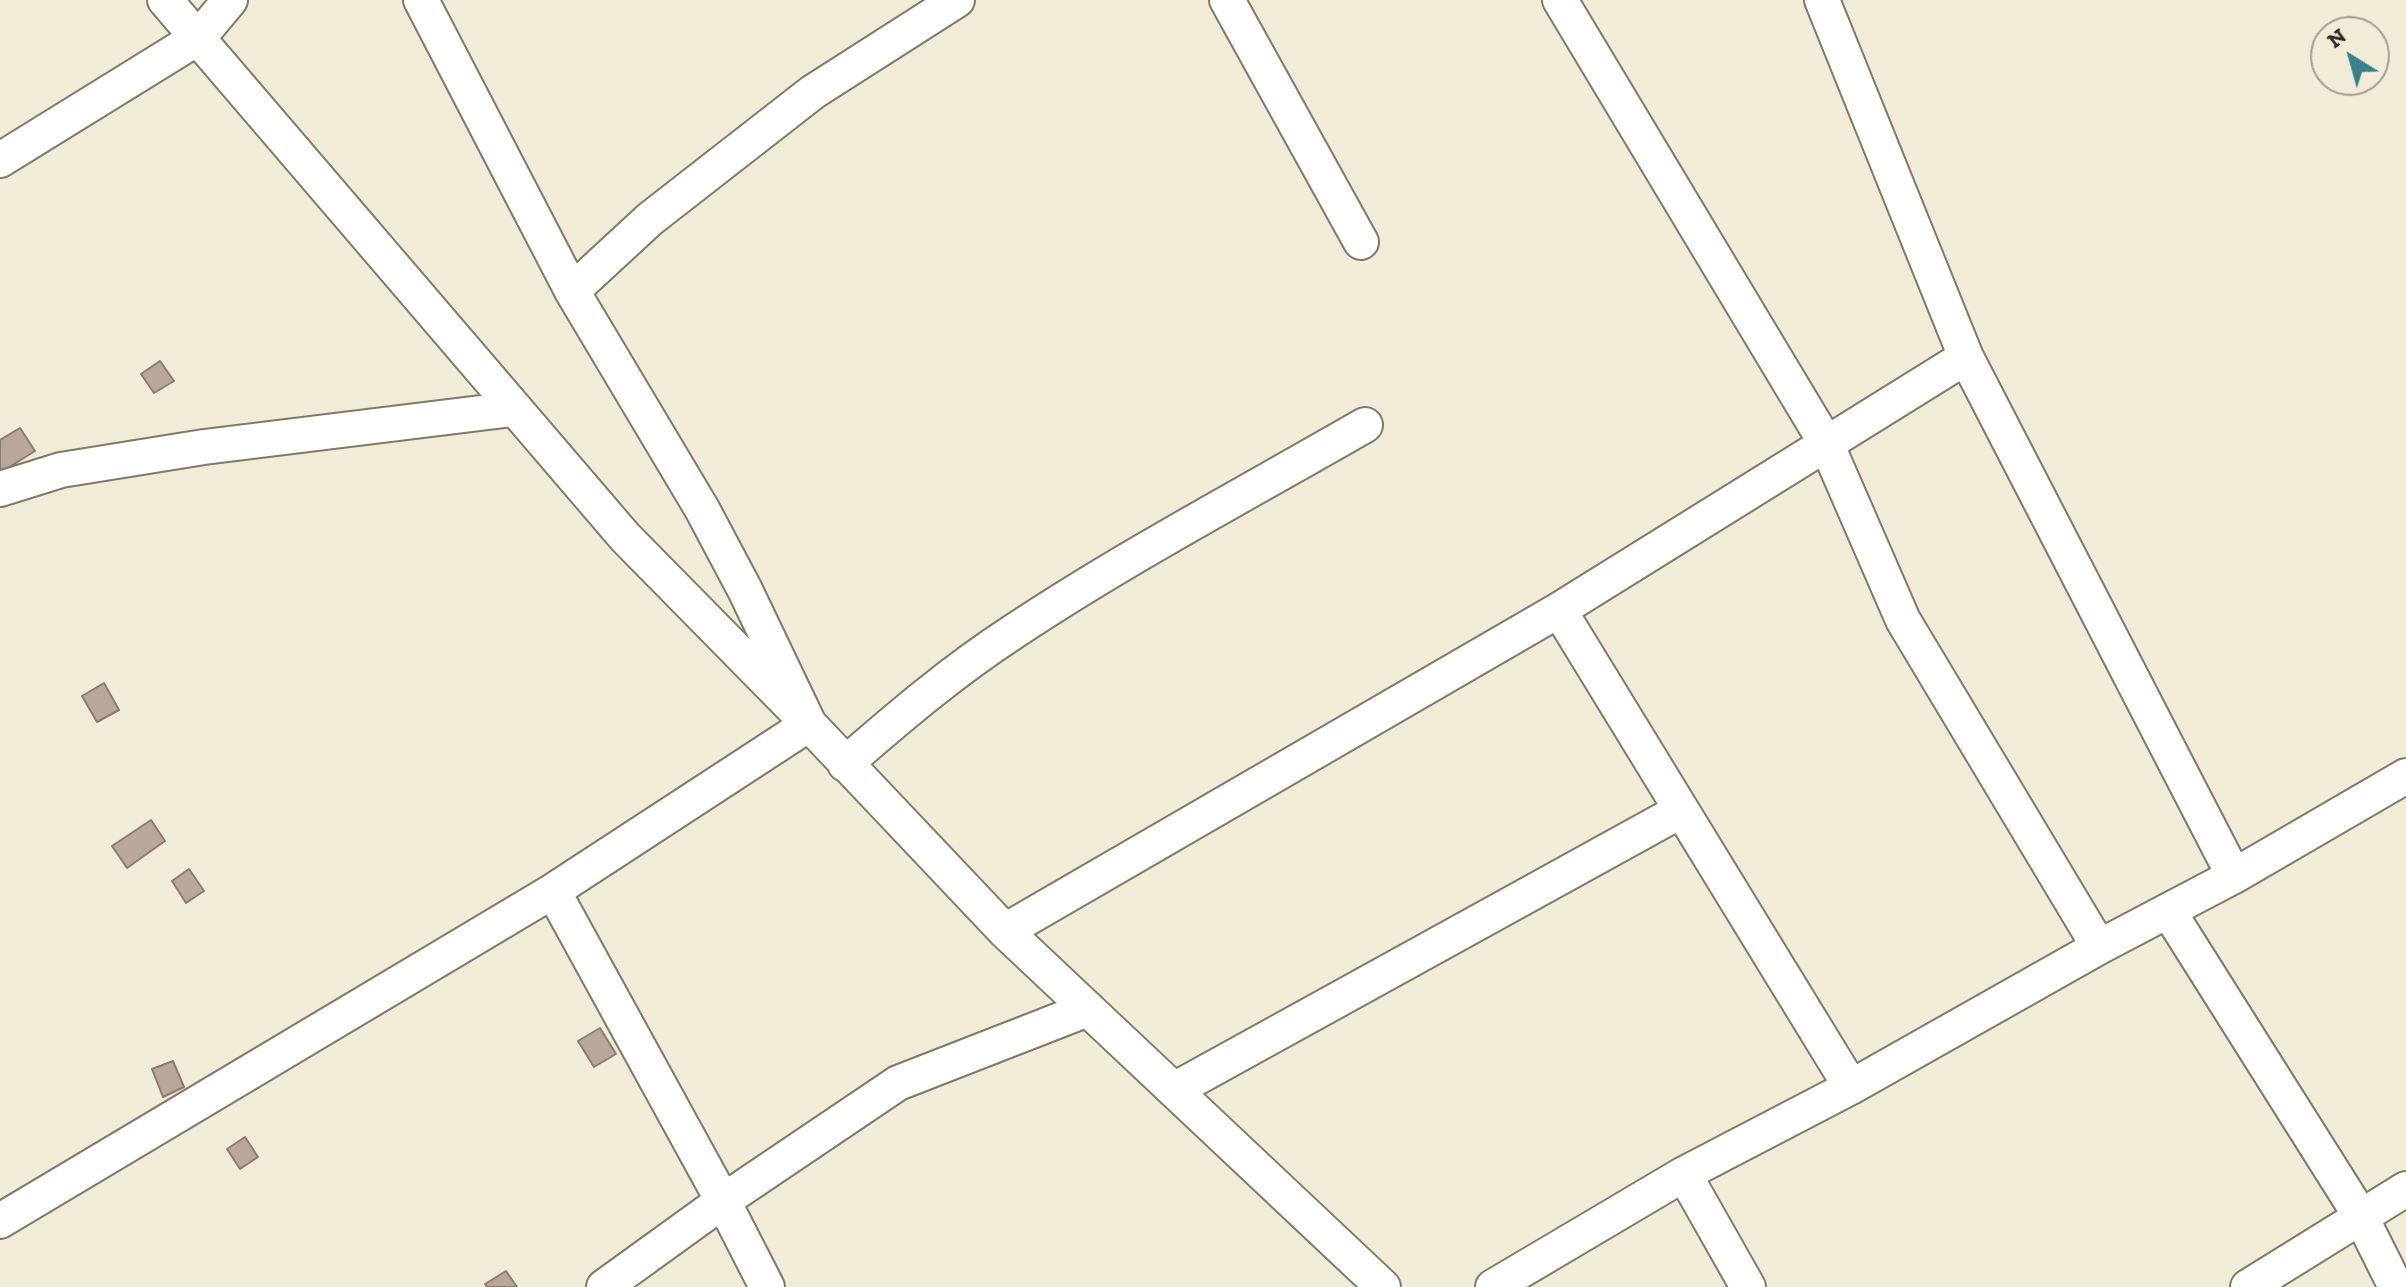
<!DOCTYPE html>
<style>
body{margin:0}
#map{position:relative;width:2406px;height:1287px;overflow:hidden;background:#f1ecd8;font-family:"Zilla Slab",serif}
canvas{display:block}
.north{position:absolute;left:2310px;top:16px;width:80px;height:80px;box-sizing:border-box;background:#f1ecd8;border:2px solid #a39f90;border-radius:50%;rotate:323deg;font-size:22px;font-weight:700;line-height:32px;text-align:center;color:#2d2b23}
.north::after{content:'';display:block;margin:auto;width:28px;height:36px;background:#3a818b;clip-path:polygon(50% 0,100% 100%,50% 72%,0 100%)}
</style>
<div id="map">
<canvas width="2406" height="1287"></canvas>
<div class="north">N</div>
</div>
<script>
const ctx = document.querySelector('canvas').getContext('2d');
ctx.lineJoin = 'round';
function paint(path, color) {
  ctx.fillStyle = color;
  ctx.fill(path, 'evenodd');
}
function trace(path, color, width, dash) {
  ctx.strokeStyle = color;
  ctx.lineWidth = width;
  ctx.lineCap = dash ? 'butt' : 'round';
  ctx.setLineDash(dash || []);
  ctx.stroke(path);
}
const building = new Path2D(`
 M160,361L174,381L154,393L141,374Z
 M20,428L35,451L0,473V440Z
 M104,683L119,710L97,722L82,696Z
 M151,820L165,841L127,868L112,846Z
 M189,869L204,891L186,903L172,881Z
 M600,1028L616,1054L594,1067L578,1041Z
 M173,1061L184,1087L163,1097L152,1069Z
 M245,1137L258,1157L240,1169L227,1149Z
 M506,1271L517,1287H487L485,1284Z`);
const street = new Path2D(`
 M165,0L625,537L809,724L1005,931L1383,1287
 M1227,0L1361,242
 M1560,0L1826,443L1903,620L2099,947
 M1822,0L1966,357L2234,876
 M0,160L199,37L230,0
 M572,291L650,219L813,92L957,0
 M0,489L61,470L204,447L513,409
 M1559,610L1851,1087
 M845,764C899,717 953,671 1013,632C1126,557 1247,493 1365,425
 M553,891L723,1201L767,1287
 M2169,912L2360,1215L2396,1287
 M1005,931L1559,610L1966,357
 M1174,1090L1680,811
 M1684,1174L1748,1287
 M0,1221L553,891L809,724L745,590L702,509L572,291L421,0
 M604,1287L723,1201L898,1083L1088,1009
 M1493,1287L1684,1174L1851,1087L2099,947L2234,876L2406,776
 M2248,1287L2406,1189`);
paint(building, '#baa79c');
trace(building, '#8d7b70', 2);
trace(street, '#7f7a68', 38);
trace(street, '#fff', 34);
</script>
